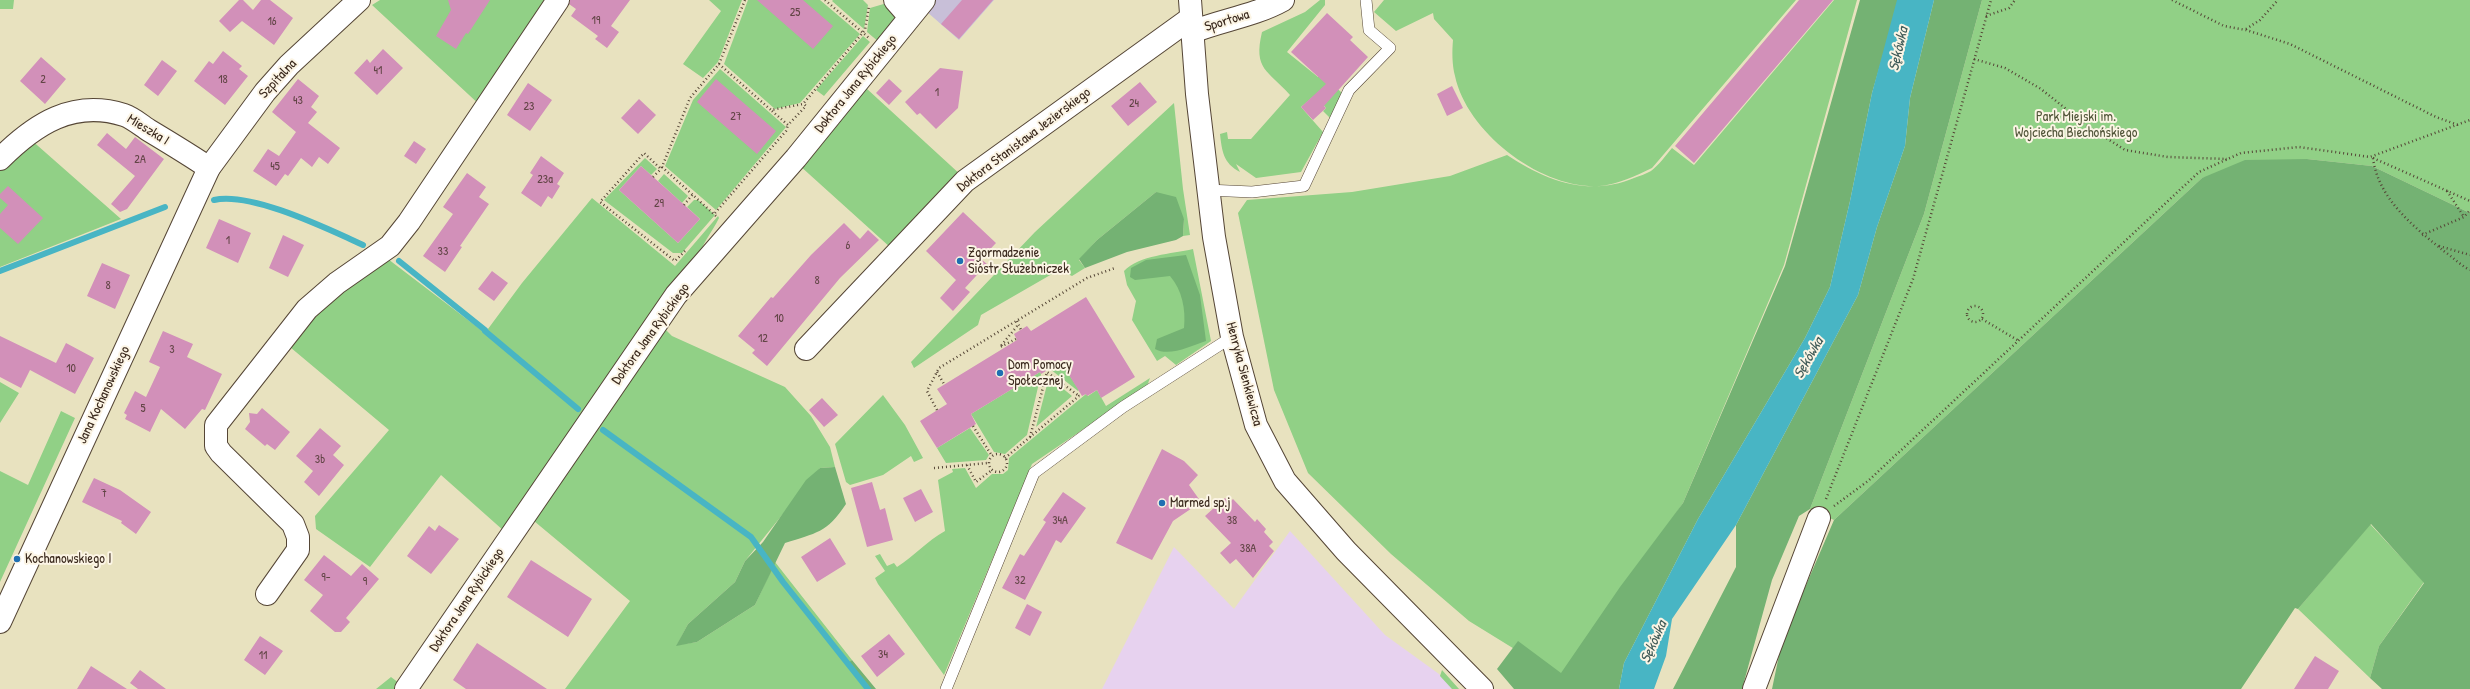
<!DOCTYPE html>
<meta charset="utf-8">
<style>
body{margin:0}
canvas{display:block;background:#e8e2bf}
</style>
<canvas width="2470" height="689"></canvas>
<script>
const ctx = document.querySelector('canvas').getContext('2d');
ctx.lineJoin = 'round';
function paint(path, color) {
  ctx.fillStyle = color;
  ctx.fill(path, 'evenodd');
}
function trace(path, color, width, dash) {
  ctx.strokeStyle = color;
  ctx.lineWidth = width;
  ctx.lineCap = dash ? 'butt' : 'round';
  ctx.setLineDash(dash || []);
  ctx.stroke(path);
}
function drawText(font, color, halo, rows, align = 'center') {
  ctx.font = font + ' "Patrick Hand",sans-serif';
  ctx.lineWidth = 4;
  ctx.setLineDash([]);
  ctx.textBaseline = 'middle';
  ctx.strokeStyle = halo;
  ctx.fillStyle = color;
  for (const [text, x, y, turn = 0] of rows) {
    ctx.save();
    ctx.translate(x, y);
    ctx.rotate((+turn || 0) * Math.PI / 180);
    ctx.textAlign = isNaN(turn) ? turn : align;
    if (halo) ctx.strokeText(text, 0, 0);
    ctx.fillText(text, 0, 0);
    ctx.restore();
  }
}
const built = new Path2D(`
 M1290,531L1385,635L1439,674L1452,689H1102L1174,547L1234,609Z`);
const industrial = new Path2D(`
 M935,0H994L959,40L926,11Z`);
const green = new Path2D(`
 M0,0H14L13,9H0Z
 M380,0H552L482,107L372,5Z
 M709,0H742L718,62L703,78L683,64L721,11Z
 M748,0H820L860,34L800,103L775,109L724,64Z
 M833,0H863L868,5L864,29L832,1Z
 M1320,0H1325V5L1287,52L1318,77L1321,73L1342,93L1331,119L1323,111L1326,108L1315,95L1301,107L1323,132L1301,172L1256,178L1236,164L1240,172C1223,163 1222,151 1220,134L1227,132L1228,139H1251L1290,95C1268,70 1253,70 1262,32L1305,12Z
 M1384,0H1796L1652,168C1635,176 1619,184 1600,186C1542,190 1467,133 1455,76C1452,65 1452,51 1453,40L1434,19L1433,13L1396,31L1374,12Z
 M1834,0H1857L1784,265L1683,503L1563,679L1469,621L1391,554L1308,473L1274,390L1238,213L1247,200L1352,192L1450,176L1507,155C1546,181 1589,197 1634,178C1639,176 1646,174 1651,171C1659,165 1666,155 1672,148L1694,165Z
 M1982,0H2470V213L2372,166L2307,159L2202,178L1834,520L1810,509L1924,214Z
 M887,3L899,18L879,42L867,32L870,8Z
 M863,36L870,42L824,96L816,90Z
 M720,69L786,127L716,210L665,166L693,100Z
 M866,88L962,176L891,248L799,165Z
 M1174,103L1183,189L1190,235L1183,236L1184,219L1156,192L1097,240L1079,260L1085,268L1072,276L1059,270L981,315L978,325L914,368L911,362L1035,232Z
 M29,138L121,219L0,267V167Z
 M645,158L657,169L651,175L641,166L619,190L678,243L700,219L687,207L694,200H698L715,215L682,253H673L604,200Z
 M664,174L688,196L682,203L658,181Z
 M592,198L675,266L718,216L719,218C712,233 700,245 698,262L504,531L441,475L370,567L316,529L315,516L389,430L284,342L384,256L485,333L522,283Z
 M1193,249L1211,341L1176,365L1165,356L1157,361L1132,320L1136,301L1127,285L1124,271C1139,255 1172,254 1193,249Z
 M666,330L672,336L785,387L811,416L830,447L835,467L820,468L745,561L735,582L688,624L677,645L697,642L755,605L775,562L852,660L849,663L865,689H565L630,601L534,521Z
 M1060,360L1079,390L1078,391L1050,369Z
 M1040,372L1041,374L1027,435L1005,454L994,452L971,414Z
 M1049,377L1072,396L1036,427Z
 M1150,378L1147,386L1032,464L944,675L878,584L875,578L885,571L875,556L880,554L887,566L894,563L897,567C914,556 927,541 945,531L938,480L953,472L952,469L965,468L976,488L992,474H1003L1008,470L1009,458L1086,394L1088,396L1097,390L1106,406Z
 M0,382L19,393L0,423Z
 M883,395L905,425L923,458L914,462L911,456L883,475L850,485L846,482L835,444Z
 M61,411L75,418L0,582V471L28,485Z
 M970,428L989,455L986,460L946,463L937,448Z
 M2370,524L2424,582L2379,646L2370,678L2298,609Z
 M1442,670L1459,689H1452L1440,676Z
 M391,677L399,683L395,689H376Z`);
const forest = new Path2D(`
 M1860,0H1897V7L1872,93L1850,201L1830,287L1805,338L1698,519L1624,663L1619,689H1514L1497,669L1518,641L1561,673L1620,587L1683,503L1785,266Z
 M1934,0H1982L1924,214L1810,509L1799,516L1772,580L1742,689H1673L1736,567V525L1858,295L1877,227L1905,146L1910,98Z
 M2307,159L2372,166L2470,213V689H2382L2370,678L2379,646L2424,583L2371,524L2298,609L2295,608L2241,689H1772L1782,641L1834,520L2202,178L2245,160Z
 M1156,192L1176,197L1184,219L1183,236L1176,240L1127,252L1085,268L1079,259L1097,240Z
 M1186,255L1200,295L1206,341C1191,346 1169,357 1155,349L1157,339L1184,328C1186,309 1182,290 1170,276L1135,280L1130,277L1131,268L1146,260Z
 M835,467L846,504C827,533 816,533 785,543L755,605L697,642L676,646L688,624L735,582L745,561L763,542L806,480L820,468Z
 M852,660L876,689H865L848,663Z`);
const water = new Path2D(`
 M1897,0H1934L1910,98L1905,146L1877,227L1858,295L1736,525L1672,619L1666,656L1654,689H1619L1624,663L1698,519L1805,338L1830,287L1850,201L1872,93Z`);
const stream = new Path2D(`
 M214,200C248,192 317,224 350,239
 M350,239L363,245
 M399,261L485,330
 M0,271L165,207
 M485,331L578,409
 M603,430L751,537L783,582L868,689`);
const building = new Path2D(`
 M239,0H243L253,10L261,0H270L293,18L274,45L242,21L230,32L219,21Z
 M448,0H490L468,34L466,33L456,49L436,36L451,10Z
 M570,0H630L611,26L619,32L607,48L595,39L598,36L571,16L576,9L569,4Z
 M757,0H803L833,26L813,49Z
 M962,0H993L959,39L941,24Z
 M1799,0H1833L1694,163L1675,146Z
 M1327,13L1353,37L1350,40L1368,57L1324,106L1326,108L1313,120L1301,107L1326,84L1291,52Z
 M383,49L403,68L377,95L354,73L367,59L370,63Z
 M223,51L242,66L239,69L248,76L225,105L194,81L209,61L213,64Z
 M41,57L66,79L45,104L20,81Z
 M162,60L177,71L158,96L144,85Z
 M940,68L963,71L958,108L936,129L920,113L917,115L905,102Z
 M298,79L319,96L311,107L317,112L308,123L340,148L328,164L319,157L312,167L301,158L288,176L285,174L276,186L253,171L268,149L279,156L296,132L272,112Z
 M716,79L776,131L757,154L697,102Z
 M889,79L902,91L889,105L876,93Z
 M1140,82L1157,102L1128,126L1111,106Z
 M528,83L552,100L530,131L507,115Z
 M1452,86L1463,108L1447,116L1437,94Z
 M639,99L656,115L638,134L621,118Z
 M107,133L126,149L135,137L164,159L127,209L120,212L111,204L135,176L97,145Z
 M414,141L426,149L416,164L404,156Z
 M541,156L564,173L557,184L560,186L552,199L548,196L541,207L521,193L533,175L530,173Z
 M641,166L700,219L678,243L619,190Z
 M467,173L486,187L479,197L489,204L460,246L462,247L445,272L423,256L453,214L443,207Z
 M8,186L43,218L18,244L0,228V214L8,205L0,198V194Z
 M963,212L996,243L981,259L987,264L965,288L970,292L953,311L940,298L956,280L926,251Z
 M219,219L251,233L238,263L206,248Z
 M844,223L860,239L868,230L879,240L840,278L767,366L752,353L755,350L738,336L771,297L773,298L811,255Z
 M283,235L304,245L288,277L269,268Z
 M102,263L130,275L115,309L87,296Z
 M492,271L508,283L494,301L478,289Z
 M1086,297L1135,377L1101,398L1097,390L1087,396L1086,394L1082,396L1061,362L1041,374L1040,372L971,414L976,424L937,448L920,421L947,404L937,389L1017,340L1014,334L1027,326L1031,331Z
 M163,331L193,344L187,357L222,374L205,410L202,409L185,429L161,409L150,432L125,419L127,415L124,413L135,391L146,397L160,367L149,362Z
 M0,336L56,363L66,343L94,358L75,394L30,370L21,388L0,377Z
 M822,398L838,415L824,427L809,410Z
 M262,408L290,432L275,450L267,444L265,446L245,429L250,422L249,413L257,414Z
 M320,428L341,446L333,455L344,465L319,496L304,482L313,471L296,456Z
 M1162,449L1184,461L1198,475L1189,485L1201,502L1173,521L1152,560L1116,543Z
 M94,478L120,490L151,512L136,534L121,523L122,521L82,502Z
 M872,482L880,510L885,508L893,540L867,547L851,488Z
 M921,489L933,512L915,522L903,498Z
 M1063,492L1086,508L1061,543L1056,540L1025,600L1002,588L1020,554L1024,556L1046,522L1043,520Z
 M1225,498L1229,503L1233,499L1255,522L1257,519L1266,529L1264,532L1273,542L1269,546L1274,551L1253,578L1236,559L1230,564L1220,553L1231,543L1205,516Z
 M439,525L459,539L431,574L407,556L429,526L435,531Z
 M830,538L846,564L817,582L801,557Z
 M324,555L351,576L362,564L379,579L346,618L350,622L341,632H335L310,611L323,595L304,580Z
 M531,560L592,599L568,637L507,597Z
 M1027,604L1042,612L1030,636L1015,628Z
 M889,634L905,654L877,677L861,656Z
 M260,636L283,651L265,675L244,660Z
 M477,643L547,689H466L453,680Z
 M2315,656L2339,671L2328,689H2294Z
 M91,666L127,689H77Z
 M140,670L166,689H138L130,683Z`);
const path = new Path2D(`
 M825,0L869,38
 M2172,0L2224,26L2246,30L2290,44L2436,117L2458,125
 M1986,16L2009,8L2015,0
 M2246,29L2260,20L2278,0
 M1974,59L2005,68L2041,89L2086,125L2125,150L2168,157L2227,159
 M719,64L745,0
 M772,111L788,125L806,106L804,104
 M2373,158C2378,199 2415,228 2445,252C2454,258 2460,265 2470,270
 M2373,158L2470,201
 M662,167L661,169L644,153L600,202L675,261L685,251
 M653,177L661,169
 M2447,191L2464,217
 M684,205L693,194
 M715,213L786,131L788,125
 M716,216L662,167L690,98L719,64L771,110L803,104L865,30L869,6
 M2422,235L2464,217L2470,210
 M2439,246L2470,255
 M1967 314a8 8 0 1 1 16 0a8 8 0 1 1-16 0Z
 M1982,319L2019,341
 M1017,321L1021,330
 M1016,339L1000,347L1018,325
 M937,372L944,384
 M937,410L927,391L939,368L1087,278L1115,268
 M973,426L992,456
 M1030,437L1047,372L1079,396
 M989 463a9 9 0 1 1 18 0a9 9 0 1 1-18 0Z
 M1005,458L1079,396H1082
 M967,465L976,482L992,470
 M934,468L988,463
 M1826,499L1913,279L1991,0
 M1834,506L1868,481L2199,172L2241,153L2299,147L2370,157L2470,120`);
const service = new Path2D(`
 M1207,190L1252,192L1304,186L1349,90L1390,48L1369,30L1366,0
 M946,689L1034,473L1123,407L1232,337`);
const minor = new Path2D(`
 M895,0L909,16
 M1192,32C1222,20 1254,16 1283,0
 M0,159C35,124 73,99 124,115C133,118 142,126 150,131C170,143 190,155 209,168
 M806,349L965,181L1191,18
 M267,594L298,550V537L293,524L221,453L216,446V425L307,309L337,283L390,246L409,222L558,0
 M406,689L676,295L796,158L924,0
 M1754,689L1819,518`);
const tertiary = new Path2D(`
 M0,622L209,168L265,92L289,65L359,0`);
const secondary = new Path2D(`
 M1190,0L1197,94L1214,237L1232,337L1256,425L1285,481L1346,551L1482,689`);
const markers = [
 [960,261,4,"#1f6fb2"],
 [1000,373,4,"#1f6fb2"],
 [1162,503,4,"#1f6fb2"],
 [17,559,4,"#1f6fb2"]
];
const numberNames = [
 ["25",795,13],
 ["19",596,21],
 ["16",272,22],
 ["41",378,71],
 ["2",43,80],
 ["18",223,80],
 ["1",937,93],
 ["43",298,101],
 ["24",1134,104],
 ["23",529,107],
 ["27",736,117],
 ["2A",140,160],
 ["45",275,167],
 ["23a",545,180],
 ["29",659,204],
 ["1",228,241],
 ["6",848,246],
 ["33",443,252],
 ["8",817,281],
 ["8",108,286],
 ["10",779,319],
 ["12",763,339],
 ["3",172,350],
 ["10",71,369],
 ["5",143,409],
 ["3b",320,460],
 ["7",104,494],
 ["34A",1060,521],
 ["38",1232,521],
 ["38A",1248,549],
 ["9-",326,578],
 ["32",1020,581],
 ["9",365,582],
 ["34",883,655],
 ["11",263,656]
];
const streetNames = [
 ["Sportowa",1227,21,-17],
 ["Szpitalna",278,79,-47],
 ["Doktora Jana Rybickiego",856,84,-51],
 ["Mieszka I",148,130,31],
 ["Doktora Stanisława Jezierskiego",1024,140,-37],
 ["Doktora Jana Rybickiego",651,334,-54],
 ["Henryka Sienkiewicza",1244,374,75],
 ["Jana Kochanowskiego",104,395,-65],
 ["Doktora Jana Rybickiego",467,600,-56]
];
const parkNames = [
 ["Park Miejski im.",2076,117],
 ["Wojciecha Biechońskiego",2076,133]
];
const poiNames = [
 ["Zgormadzenie",968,253],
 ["Sióstr Służebniczek",968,269],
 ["Dom Pomocy",1008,365],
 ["Społecznej",1008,381],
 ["Marmed sp.j",1170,503],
 ["Kochanowskiego I",25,559]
];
const waterNames = [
 ["Sękówka",1899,49,-77],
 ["Sękówka",1809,358,-60],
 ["Sękówka",1654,642,-66]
];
paint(built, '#e7d2ef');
paint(industrial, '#c8bfd8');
paint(green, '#91d086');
paint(forest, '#74b273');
paint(water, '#48b5c4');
trace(stream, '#48b5c4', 6);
paint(building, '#d290b9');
trace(service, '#554636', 12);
trace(minor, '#554636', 24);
trace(tertiary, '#554636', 24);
trace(secondary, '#554636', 24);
trace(path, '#554636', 2.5, [1, 3]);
trace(service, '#fff', 11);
trace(minor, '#fff', 22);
trace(tertiary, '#fff', 22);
trace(secondary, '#fff', 22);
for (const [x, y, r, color] of markers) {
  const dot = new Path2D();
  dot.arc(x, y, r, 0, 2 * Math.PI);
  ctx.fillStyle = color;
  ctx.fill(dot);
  trace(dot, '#fcf5e5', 1.5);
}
drawText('12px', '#614445', null, numberNames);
drawText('14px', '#3b2a1e', '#fcf5e5', streetNames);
drawText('14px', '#505438', '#fcf5e5', parkNames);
drawText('14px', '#3b2a1e', '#fcf5e5', poiNames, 'left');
drawText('italic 15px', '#405b58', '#fcf5e5', waterNames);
</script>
